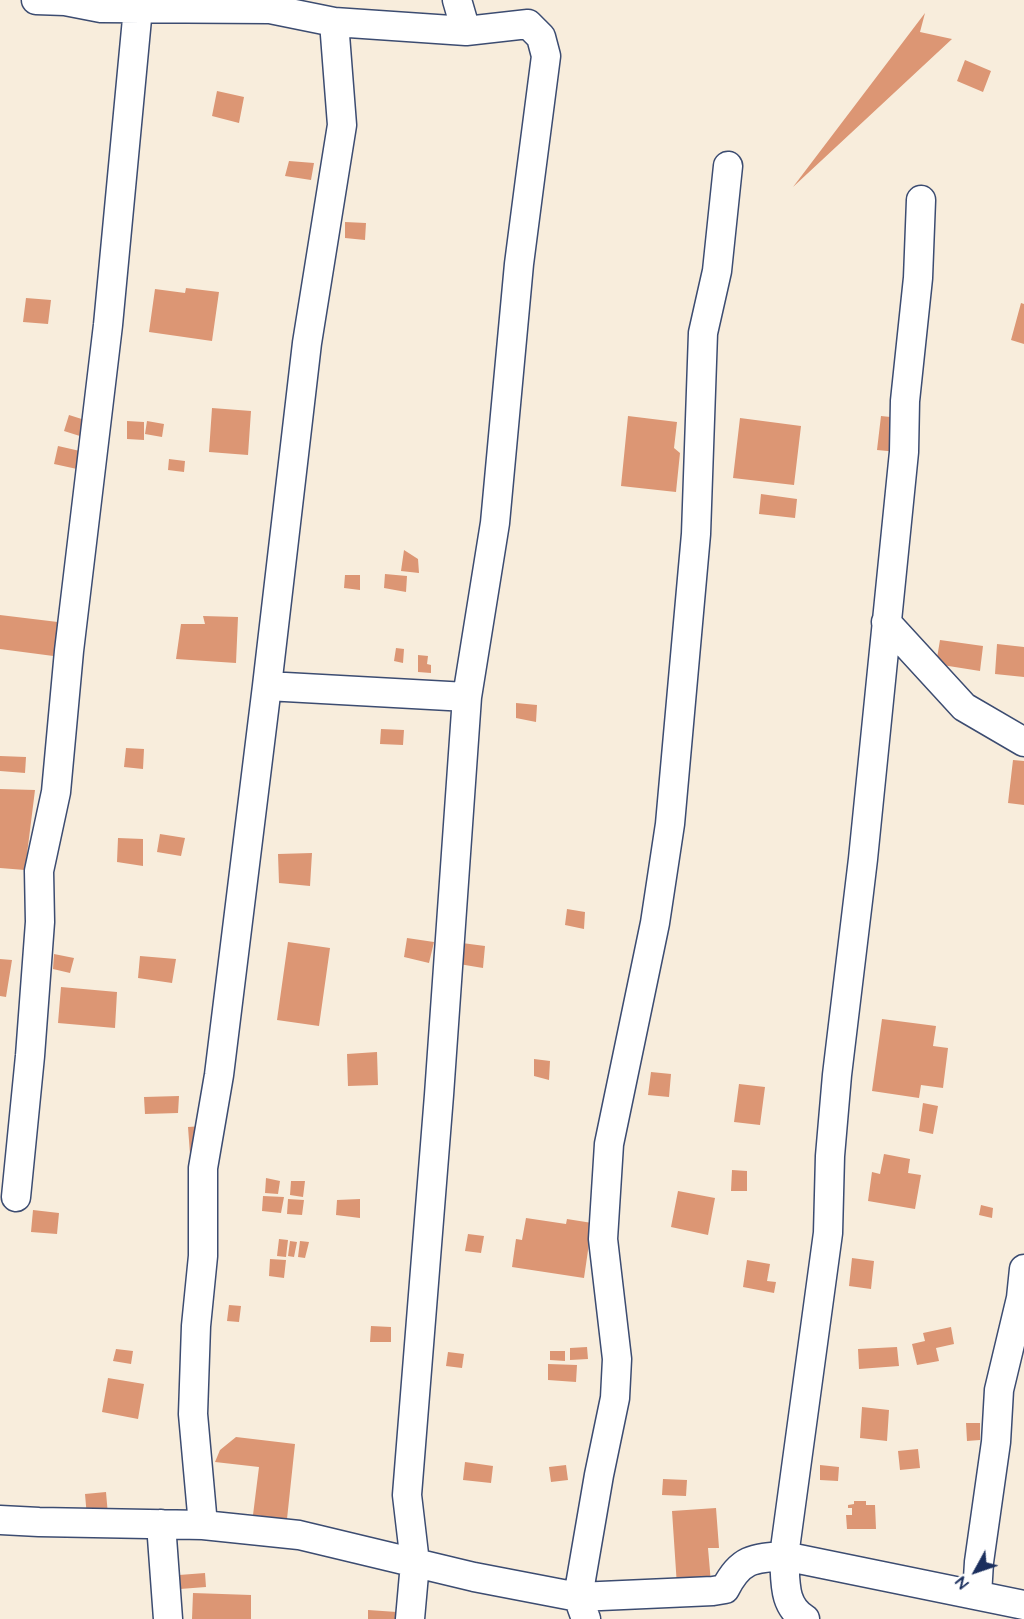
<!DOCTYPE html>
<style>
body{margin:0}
#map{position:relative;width:1024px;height:1619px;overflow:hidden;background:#f8eddc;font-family:"Architects Daughter",sans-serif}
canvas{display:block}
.north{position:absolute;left:946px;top:1541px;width:60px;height:60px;-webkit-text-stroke:4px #fff;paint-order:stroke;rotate:230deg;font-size:16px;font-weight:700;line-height:24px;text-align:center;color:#1b2f5e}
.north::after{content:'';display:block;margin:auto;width:21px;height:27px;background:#1b2f5e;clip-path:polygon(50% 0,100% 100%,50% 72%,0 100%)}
</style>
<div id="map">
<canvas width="1024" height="1619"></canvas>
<div class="north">N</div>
</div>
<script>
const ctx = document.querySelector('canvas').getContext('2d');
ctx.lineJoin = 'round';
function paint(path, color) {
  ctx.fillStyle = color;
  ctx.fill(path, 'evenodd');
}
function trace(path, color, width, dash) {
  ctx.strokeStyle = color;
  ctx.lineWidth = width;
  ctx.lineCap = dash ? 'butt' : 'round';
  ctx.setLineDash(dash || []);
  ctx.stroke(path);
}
const building = new Path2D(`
 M925,13L920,32L952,39L793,187Z
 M965,60L991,71L983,92L957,81Z
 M217,91L244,97L239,123L212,116Z
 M289,161L314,163L311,180L285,176Z
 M345,222L366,223L365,240L345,238Z
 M186,288L219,292L212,341L149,332L155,289L185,293Z
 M26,298L51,300L48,324L23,322Z
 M1021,303L1024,304V344L1011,340Z
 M212,408L251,411L248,455L209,452Z
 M69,415L88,421L83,437L64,431Z
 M628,416L677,422L674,448L680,453L676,492L621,486Z
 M881,416L900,418L898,452L877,450Z
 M740,418L801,426L794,485L733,478Z
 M127,421L144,422V440L127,439Z
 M147,421L164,424L162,437L145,434Z
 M58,446L80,451L77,469L54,464Z
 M169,459L185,461L184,472L168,470Z
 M761,494L797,499L795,518L759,514Z
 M404,550L418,559L419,573L401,571Z
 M385,574L407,576L406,592L384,588Z
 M345,575H360V590L344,588Z
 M0,615L66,623L61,657L0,649Z
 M203,616L238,617L236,663L176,659L181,624H205Z
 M940,640L983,646L980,671L936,664Z
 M997,644L1024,647V677L995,674Z
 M396,648L404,649L403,663L394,661Z
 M418,655L428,656L427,664L431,665V673L418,672Z
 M516,703L537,705L536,722L516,718Z
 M381,729L404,730L403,745L380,744Z
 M126,748L144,749L143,769L124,767Z
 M0,756L26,757L25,773L0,771Z
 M1013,760L1024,761V805L1008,803Z
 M0,789L35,790L25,870L0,868Z
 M160,834L185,838L181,856L157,852Z
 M118,838L143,839V866L117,862Z
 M312,853L310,886L279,883L278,854Z
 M567,909L585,912L584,929L565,925Z
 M407,938L434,942L429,963L404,957Z
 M288,942L330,948L319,1026L277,1020Z
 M462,943L485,946L483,968L459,964Z
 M54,954L74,958L70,973L53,969Z
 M140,956L176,959L172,983L138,978Z
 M0,959L12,960L6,997L0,996Z
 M61,987L117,992L115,1028L58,1023Z
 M882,1019L936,1026L933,1046L948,1048L943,1088L921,1085L919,1098L872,1091Z
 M377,1052L378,1085L348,1086L347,1054Z
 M534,1059L550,1061L549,1080L534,1076Z
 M651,1072L671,1074L669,1097L648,1095Z
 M739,1084L765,1087L760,1125L734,1122Z
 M179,1096L178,1113L145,1114L144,1097Z
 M923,1103L938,1106L933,1134L919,1131Z
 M203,1126L205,1152L190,1154L188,1127Z
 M884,1154L910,1159L908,1173L921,1175L915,1209L868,1201L872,1172L880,1174Z
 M732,1170L747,1171V1191H731Z
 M266,1178L280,1181L278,1194L265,1193Z
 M291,1181H305L303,1197L290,1195Z
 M678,1191L715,1198L708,1235L671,1227Z
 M263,1196L284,1197L281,1213L262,1211Z
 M288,1199L304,1200L302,1215L287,1214Z
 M360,1199V1218L336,1215L337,1200Z
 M981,1205L993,1208L992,1218L979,1215Z
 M33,1210L59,1213L57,1234L31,1232Z
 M526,1218L566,1224L567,1219L592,1223L584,1278L512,1267L516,1239L522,1240Z
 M468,1234L484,1236L481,1253L465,1251Z
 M279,1239L288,1240L286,1257L277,1256Z
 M290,1241L297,1242L294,1257L288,1256Z
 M300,1241L309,1242L305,1258L298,1257Z
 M852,1258L874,1261L871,1289L849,1286Z
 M270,1259L286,1260L284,1278L269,1276Z
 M747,1260L770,1264L767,1281L776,1282L774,1293L743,1287Z
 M229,1305L241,1306L239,1322L227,1321Z
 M371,1326L391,1327V1342H370Z
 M951,1327L954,1344L936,1348L939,1361L917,1365L912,1344L925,1341L923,1333Z
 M587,1347L588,1359L570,1360V1348Z
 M897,1347L899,1366L859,1369L858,1349Z
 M116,1349L133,1351L131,1364L113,1361Z
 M550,1351H565V1361L550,1360Z
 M448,1352L464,1354L462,1368L446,1366Z
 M548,1364L577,1365L576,1382L548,1380Z
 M108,1378L144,1384L138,1419L102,1412Z
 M862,1407L889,1410L887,1441L860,1438Z
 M966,1423H980V1440L967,1441Z
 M236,1437L295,1444L287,1519L253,1515L259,1467L215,1462L220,1450Z
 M918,1449L920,1468L900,1470L898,1451Z
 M465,1462L493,1466L491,1483L463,1480Z
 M566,1465L568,1480L551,1482L549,1467Z
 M820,1465L839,1467L838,1481L820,1480Z
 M663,1479L687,1480L686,1496L662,1495Z
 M106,1492L108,1515L87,1517L85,1494Z
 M854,1501H866V1505H875L876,1529H847L846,1515H852V1508H848V1505L854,1504Z
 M716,1508L719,1548H708L711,1583L677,1586L672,1511Z
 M205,1573L206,1587L180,1589L179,1575Z
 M193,1593L251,1595V1619H192Z
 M368,1610L397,1612V1619H368Z`);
const street = new Path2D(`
 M36,0L65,1L101,8L270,9L334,22L466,31L528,24L541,37L546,56L519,264L495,523L467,697L439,1095L407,1495L415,1563L410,1619
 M457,0L466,31
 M886,622L964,707L1024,742
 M267,686L467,697
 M16,1197L30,1056L40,922L39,871L56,792L69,651L108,325L138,8
 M0,1520L39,1522L203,1525L299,1535L474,1577L578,1597L713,1591L725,1589C740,1559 753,1558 784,1556L1024,1605
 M161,1524L168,1619
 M203,1525L193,1414L196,1326L203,1256V1168L219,1075L267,686L307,343L342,125L334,22
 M977,1595L979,1562L996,1442L999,1390L1021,1298L1024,1269
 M586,1619L578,1597L599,1475L615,1398L617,1359L603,1239L609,1144L655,923L670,824L696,534L703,333L717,271L728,166
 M805,1619C782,1605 786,1580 784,1556L828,1233L830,1156L837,1075L863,859L904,452L905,401L918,278L921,200`);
paint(building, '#dc9674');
trace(street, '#3c4c71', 31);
trace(street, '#fff', 28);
</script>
